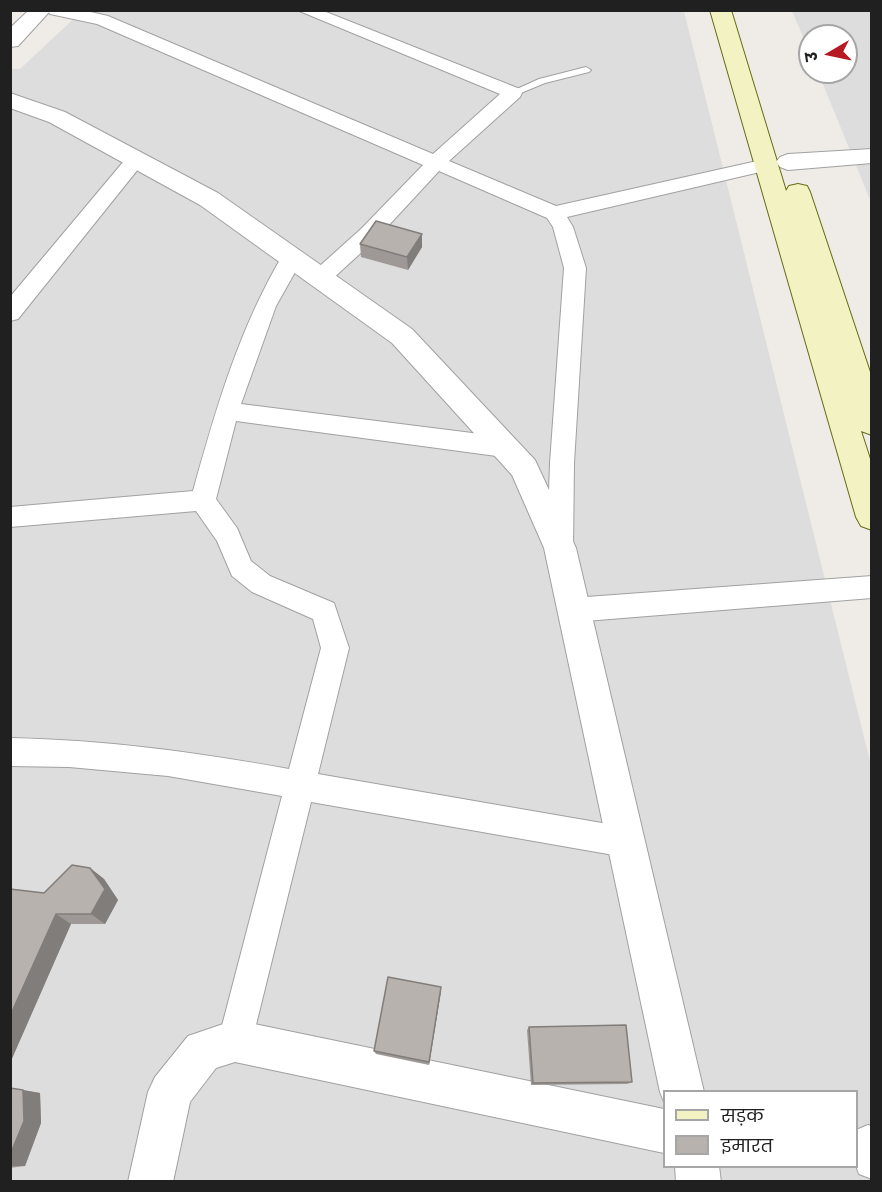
<!DOCTYPE html>
<meta charset="utf-8">
<style>
body{margin:0}
#map{position:relative;width:882px;height:1192px;overflow:hidden;background:#efece8;font-family:Poppins,"Noto Sans Devanagari",sans-serif}
canvas{display:block}
.frame{position:absolute;inset:0;border:12px solid #202020;pointer-events:none}
.legend{position:absolute;left:663px;top:1090px;width:195px;height:78px;box-sizing:border-box;background:#fff;border:2px solid #a6a6a6;margin:0;padding:8px 10px;list-style:none;font-size:18px;color:#202020}
.legend li{display:flex;align-items:center;gap:12px;height:30px}
.legend b{width:30px;border:2px solid #a6a6a6}
.north{position:absolute;left:798px;top:24px;width:60px;height:60px;box-sizing:border-box;background:#fff;border:2px solid #a6a6a6;border-radius:50%;rotate:261deg;font-size:16px;font-weight:700;line-height:24px;text-align:center;color:#202020}
.north::after{content:'';display:block;margin:auto;width:21px;height:27px;background:#b71922;clip-path:polygon(50% 0,100% 100%,50% 72%,0 100%)}
</style>
<div id="map">
<canvas width="882" height="1192"></canvas>
<div class="frame"></div>
<ul class="legend">
<li><b style="height:8px;background:#f2f2c3"></b>सड़क</li>
<li><b style="height:16px;background:#b8b2ae"></b>इमारत</li>
</ul>
<div class="north">उ</div>
</div>
<script>
const ctx = document.querySelector('canvas').getContext('2d');
ctx.lineJoin = 'round';
function paint(path, color) {
  ctx.fillStyle = color;
  ctx.fill(path, 'evenodd');
}
function trace(path, color, width, dash) {
  ctx.strokeStyle = color;
  ctx.lineWidth = width;
  ctx.lineCap = dash ? 'butt' : 'round';
  ctx.setLineDash(dash || []);
  ctx.stroke(path);
}
const residential = new Path2D(`
 M82,11H684L871,765V1181H11L10,69H20ZM664,1092H856V1166H664Z
 M792,11H871V202L818,72H846V36H810V53Z`);
const service = new Path2D(`
 M586,67L591,70L589,72L545,83L516,95L508,93L539,79Z`);
const minor = new Path2D(`
 M48,10H82L108,16L433,154L500,94L297,10H321L520,89L522,93L520,97L449,161L556,206L766,159L773,161L776,165L773,169L567,217L573,227L586,268L574,463L573,548L569,556L560,559L551,556L547,548L550,463L564,268L553,227L547,218L439,171L377,238L328,283L320,285L312,283L309,278L312,273L362,228L423,165L97,24L50,14Z
 M136,153L143,155L146,159L143,163L18,319L10,321V297L129,155Z
 M292,251L300,253L303,258L276,306L241,404L504,437L513,440L516,447L513,454L504,457L236,421L216,499L237,528L251,561L270,576L334,603L349,648L318,774L625,827L636,831L641,842L636,853L625,857L311,802L252,1041L247,1053L235,1058L223,1053L218,1041L282,796L168,776L69,767L10,766V738C108,740 194,752 289,769L321,648L313,619L252,592L232,576L217,541L196,511L10,527V507L193,491C216,408 240,326 284,253Z
 M872,576V598L573,622L563,618L559,610L563,602L573,598Z
 M868,1125L872,1126V1179L859,1174L856,1166V1130Z`);
const tertiary = new Path2D(`
 M29,10H51L18,46L10,47V28Z
 M10,93L65,112L218,193L412,329L535,460L576,548L704,1092H664V1102L660,1092L544,548L512,475L392,343L200,205L49,122L10,108Z
 M872,149V163L788,170L780,167L776,162L780,157L788,154Z
 M235,1020L664,1109V1153L235,1062L216,1068L190,1102L173,1182H128L148,1092L155,1077L188,1036Z
 M675,1166H719L721,1182H676Z`);
const secondary = new Path2D(`
 M710,10H731L786,191L789,186L798,184L807,186L810,192L872,378V435L861,431L872,465V530L861,526L856,517Z`);
const wall = new Path2D(`
 M360,244L422,247L408,270L361,257Z
 M90,868L104,879L118,900L105,924H71L10,1063L44,893Z
 M441,991L429,1065L376,1054L374,1051Z
 M529,1027L632,1082L627,1084L531,1085L527,1030Z
 M10,1088L40,1093L41,1123L25,1166L10,1168Z`);
const shadedWall = new Path2D(`
 M422,234V247L408,270L407,257Z
 M90,868L104,879L118,900L105,924L91,914Z
 M56,914L71,924L10,1063V1016Z
 M441,987V991L429,1065V1062Z
 M23,1090L40,1093L41,1123L25,1166H10V1155Z`);
const building = new Path2D(`
 M376,221L422,234L407,257L360,244Z
 M72,865L90,868L105,889L91,914H56L10,1016V889L44,893Z
 M388,977L441,987L429,1062L374,1051Z
 M626,1025L632,1082L533,1083L529,1027Z
 M10,1088L23,1090L24,1121L10,1155Z`);
paint(residential, '#dedddd');
trace(service, '#a1a1a1', 2);
trace(minor, '#a1a1a1', 2);
trace(tertiary, '#a1a1a1', 2);
trace(secondary, '#666b13', 2);
paint(service, '#fff');
paint(minor, '#fff');
paint(tertiary, '#fff');
paint(secondary, '#f2f2c3');
paint(wall, '#9e9996');
paint(shadedWall, '#817d7a');
paint(building, '#b8b2ae');
trace(building, '#817d7a', 1.5);
</script>
